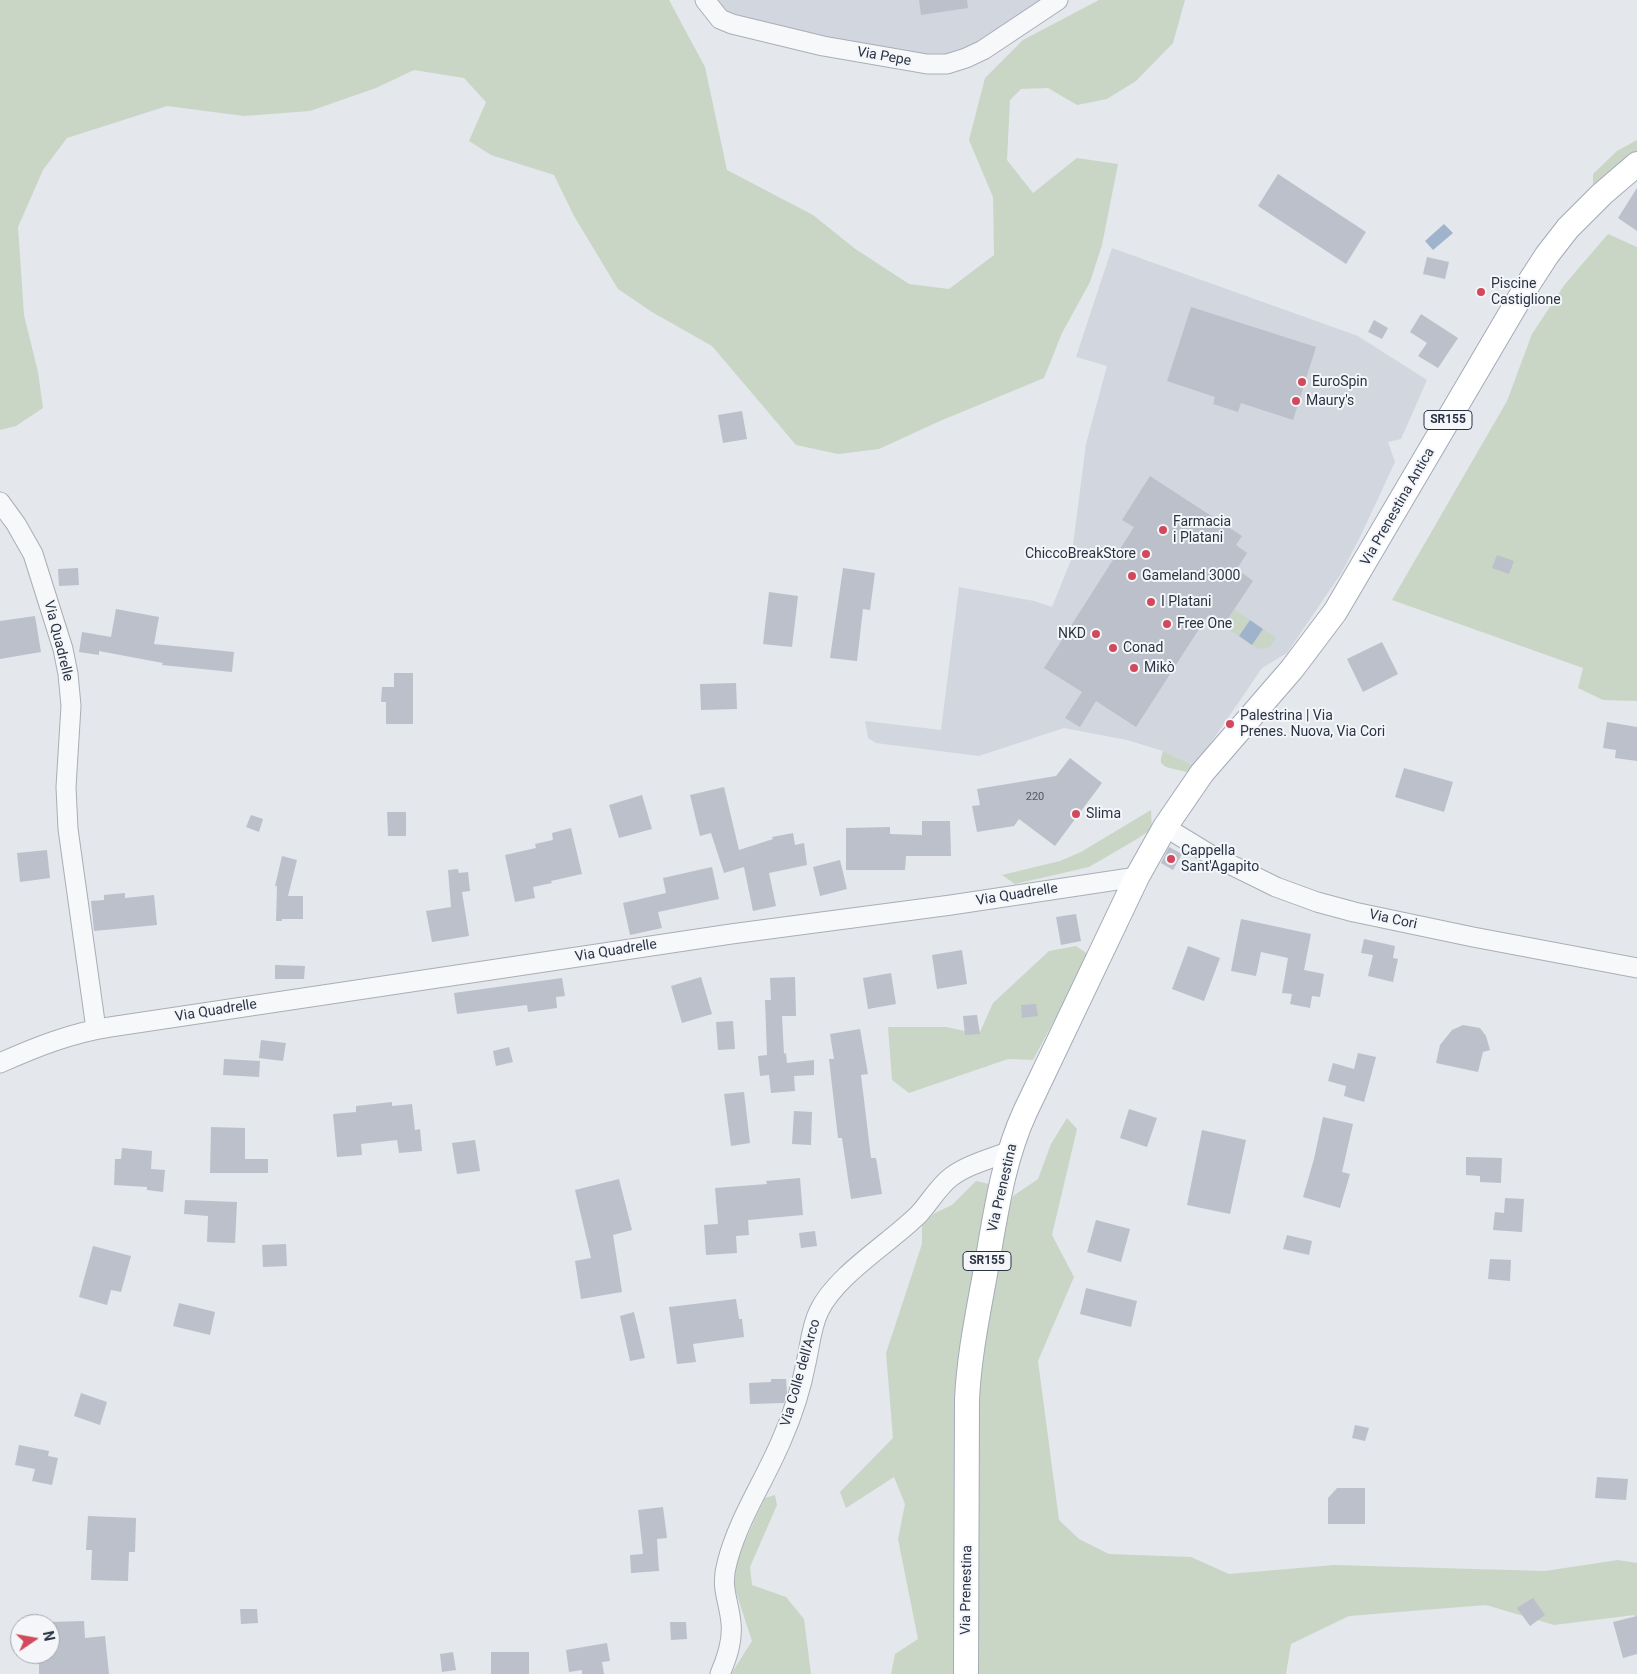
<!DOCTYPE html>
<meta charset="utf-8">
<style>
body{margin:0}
#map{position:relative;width:1637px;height:1674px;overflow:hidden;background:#e4e7ec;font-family:Roboto,sans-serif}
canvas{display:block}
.north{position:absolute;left:10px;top:1614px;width:50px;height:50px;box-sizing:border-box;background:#f4f6f9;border:1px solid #a4a8b1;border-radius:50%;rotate:78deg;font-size:14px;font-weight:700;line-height:20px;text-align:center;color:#2b3445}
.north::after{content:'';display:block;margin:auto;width:18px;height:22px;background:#d1495b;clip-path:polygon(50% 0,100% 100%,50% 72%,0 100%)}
</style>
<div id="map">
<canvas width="1637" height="1674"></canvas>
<div class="north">N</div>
</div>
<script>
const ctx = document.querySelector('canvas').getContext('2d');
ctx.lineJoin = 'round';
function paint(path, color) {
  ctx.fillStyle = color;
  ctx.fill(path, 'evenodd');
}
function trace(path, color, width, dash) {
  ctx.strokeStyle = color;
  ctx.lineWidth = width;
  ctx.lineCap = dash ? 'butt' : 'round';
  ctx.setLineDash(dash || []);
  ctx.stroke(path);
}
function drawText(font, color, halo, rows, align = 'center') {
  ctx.font = font + ' Roboto,sans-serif';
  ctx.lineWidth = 4;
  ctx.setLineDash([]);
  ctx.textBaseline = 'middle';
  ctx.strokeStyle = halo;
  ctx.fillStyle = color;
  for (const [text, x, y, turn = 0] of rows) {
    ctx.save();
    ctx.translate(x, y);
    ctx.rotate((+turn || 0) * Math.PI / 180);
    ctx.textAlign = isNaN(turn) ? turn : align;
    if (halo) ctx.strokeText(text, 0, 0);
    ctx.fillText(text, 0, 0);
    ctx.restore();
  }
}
const built = new Path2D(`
 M717,0H1050L968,54L916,57L736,19L721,7Z
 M1112,248L1358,336L1427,380L1401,439L1388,442L1395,462L1360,537L1342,572L1287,653L1262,668L1195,766L1163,751L1127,740L1064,728L979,756L876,743L868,738L865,721L941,730L959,587L1034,601L1052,607L1071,560L1086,444L1107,366L1076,357Z`);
const green = new Path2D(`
 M0,0H669L705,67L727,170L813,215L854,248L909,284L949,289L994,255L993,197L969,140L985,78L1023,40L1099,0H1185L1173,43L1136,81L1107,99L1077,105L1048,88L1021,89L1010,100L1007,160L1033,193L1077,158L1118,164L1102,245L1090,282L1062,333L1044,378L940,421L879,449L838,454L796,445L712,346L652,312L618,289L574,216L554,175L491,155L469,141L486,102L464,78L414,70L376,88L310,111L244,116L167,106L67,138L43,170L18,227L24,315L38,372L43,408L16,426L0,430Z
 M1637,140V180L1619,192L1593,187V174L1617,151Z
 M1608,234L1637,247V701L1603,700L1578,688L1583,668L1392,600L1507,401L1532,334L1565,284Z
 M1233,609L1250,620L1239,636L1223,626Z
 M1263,629L1276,638L1270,647L1259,649L1252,645Z
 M1163,751L1195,766L1190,773L1166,767L1161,763V758Z
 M1151,810L1152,829L1137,839L1089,867L1015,884L1002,875L1060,861L1081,852Z
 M1076,946L1089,955L1033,1060L1008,1059L909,1093L892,1080L888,1027H946L979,1034L993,1003L1049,951Z
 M1067,1118L1077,1129L1052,1235L1074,1277L1038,1361L1059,1520L1079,1539L1109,1554L1191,1557L1229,1574L1334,1565L1545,1571L1618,1560L1637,1563V1620L1634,1615L1554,1625L1486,1605L1349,1616L1291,1644L1286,1674H971L974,1380L994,1253L1013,1196L1038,1179L1051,1144Z
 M976,1181L993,1185L957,1674H891L895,1654L918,1639L898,1539L905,1504L894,1477L846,1508L840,1492L893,1438L886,1353L922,1244V1225L935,1213L952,1205Z
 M775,1495L777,1505L750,1567L752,1585L786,1597L804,1619L811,1674H731L752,1641L731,1577L740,1551L765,1498Z`);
const water = new Path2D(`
 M1444,224L1453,233L1433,250L1425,241Z
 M1250,620L1263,629L1252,645L1239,636Z`);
const building = new Path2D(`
 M919,0H967L968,8L921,15Z
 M1278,174L1366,232L1346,264L1258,206Z
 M1637,188V231L1618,218Z
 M1427,257L1449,262L1445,279L1423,274Z
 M1191,307L1316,347L1293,420L1241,403L1238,412L1213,404L1215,397L1167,381Z
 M1421,314L1458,338L1438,368L1418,356L1427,343L1410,332Z
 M1374,320L1388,328L1382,339L1368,332Z
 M742,411L747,439L723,443L718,415Z
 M1150,476L1242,536L1236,545L1247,553L1237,569L1253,581L1223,626L1208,615L1136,727L1096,701L1080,727L1065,718L1082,692L1044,668L1134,527L1122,520Z
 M1497,555L1514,561L1509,574L1492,568Z
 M78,568L79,585L59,586L58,569Z
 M843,568L875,573L870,610L863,609L857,661L830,658Z
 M769,592L798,596L792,647L763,644Z
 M116,609L159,617L154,644L234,652L232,672L162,665L163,663L99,651V655L79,652L82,632L111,637Z
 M35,616L41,652L0,659V621Z
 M1382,642L1398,674L1363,692L1347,659Z
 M394,673H413V724H386V702H381L382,687H394Z
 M736,683L737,709L701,710L700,684Z
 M1607,722L1637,727V761L1615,758L1616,750L1603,748Z
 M1070,758L1102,783L1055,846L1019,819L1014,826L977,832L972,806L980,805L977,789L1056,776Z
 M1404,768L1453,782L1444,812L1395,797Z
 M724,787L739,850L773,839L772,837L793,833L795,845L804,843L807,865L769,873L776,906L753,911L744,867L724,873L711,833L700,836L690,795Z
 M642,795L652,829L619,838L609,805Z
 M387,812H406V836H388Z
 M251,815L263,819L259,832L246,827Z
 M922,821H950L951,856H906L905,870H846V828L890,827V834L922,835Z
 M571,828L582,874L551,881L552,883L533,887L535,898L515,902L505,855L536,848L535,844L553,840L552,833Z
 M1169,847L1182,854L1173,870L1161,863Z
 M47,850L50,878L20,882L17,853Z
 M282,856L297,860L288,896H303V919H282V921H276L277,886H275Z
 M840,860L847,889L820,896L813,867Z
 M712,867L719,899L658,912L662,928L630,935L623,903L666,893L663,878Z
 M458,869L459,873L468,872L470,891L462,892L469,936L432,942L426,911L451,907L448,870Z
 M125,893V898L154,895L157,925L94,931L91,901L104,900V895Z
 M1076,914L1081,941L1061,945L1056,917Z
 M1241,919L1311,934L1304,970L1324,974L1320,997L1312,996L1310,1008L1290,1004L1292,994L1282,993L1288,958L1261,952L1256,976L1231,971Z
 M1364,939L1395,946L1393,958L1398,959L1393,982L1368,976L1373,955L1361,953Z
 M1188,946L1220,958L1204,1001L1172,989Z
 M962,950L967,984L937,989L932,955Z
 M275,965L305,966L304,979H275Z
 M891,973L896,1004L868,1009L863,978Z
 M701,977L712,1014L682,1023L671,986Z
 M795,977L796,1016H782L784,1054L786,1053L787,1063L814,1060V1075L794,1076L795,1091L771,1093L769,1075L760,1076L758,1056L767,1055L765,1000H771L770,978Z
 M562,978L565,996L556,997L557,1008L528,1012L527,1005L457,1014L454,993Z
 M1036,1004L1038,1016L1022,1018L1021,1005Z
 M977,1015L980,1034L965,1035L963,1016Z
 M733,1021L735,1049L718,1050L716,1022Z
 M1463,1025L1480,1028L1486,1036L1490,1050L1483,1052L1478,1072L1436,1063L1440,1045L1452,1030Z
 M860,1029L868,1074L861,1075L871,1158H876L882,1194L851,1199L842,1138H838L829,1059H834L830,1034Z
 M261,1040L286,1043L283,1061L259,1058Z
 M509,1047L513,1062L496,1066L493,1051Z
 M1358,1053L1376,1057L1364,1102L1344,1096L1346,1086L1328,1081L1333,1063L1354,1069Z
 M224,1059L260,1061L259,1077L223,1075Z
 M744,1092L750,1143L731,1146L724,1094Z
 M392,1102V1106L412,1104L415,1130L420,1129L422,1151L399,1153L397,1140L361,1144L362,1155L337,1157L333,1114L356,1112V1106Z
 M1129,1109L1157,1118L1147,1147L1120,1138Z
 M794,1111L812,1112L811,1145L792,1144Z
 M1323,1117L1353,1124L1342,1172L1350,1174L1340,1208L1303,1197L1314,1159Z
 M211,1127L245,1128V1159H268V1173H210Z
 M1202,1130L1246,1140L1230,1214L1187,1205Z
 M475,1140L480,1171L457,1174L452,1143Z
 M122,1148L152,1151L151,1169L165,1170L163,1192L147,1190V1187L114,1185L115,1159H121Z
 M1466,1157L1502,1158L1501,1183L1480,1182V1176L1466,1175Z
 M800,1178L803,1215L748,1220L749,1235L736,1236L737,1253L706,1255L704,1225L718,1224L715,1188L767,1184L766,1181Z
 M619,1179L632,1230L613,1235L622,1292L581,1299L575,1261L591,1258L575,1190Z
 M1505,1198L1524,1199L1522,1232L1493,1230L1495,1212L1504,1213Z
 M185,1200L237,1202L235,1243L207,1242L208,1216L184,1214Z
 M1096,1220L1130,1229L1121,1262L1087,1252Z
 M815,1231L817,1246L801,1248L799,1233Z
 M1287,1235L1312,1241L1309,1255L1283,1249Z
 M286,1244L287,1266L263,1267L262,1245Z
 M93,1246L131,1256L121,1292L111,1290L107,1305L79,1297Z
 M1490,1259L1511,1260L1510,1281L1488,1279Z
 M1086,1288L1137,1301L1131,1327L1080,1314Z
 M736,1299L739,1319H742L744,1337L693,1344L696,1362L677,1364L669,1307Z
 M179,1303L215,1312L210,1335L173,1326Z
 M634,1312L645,1358L630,1361L620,1316Z
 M771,1379H786L787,1393L784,1403L750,1404L749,1383L771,1382Z
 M81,1393L107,1402L100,1425L74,1416Z
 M1355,1425L1369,1428L1365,1441L1352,1438Z
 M19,1445L49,1451L48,1456L58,1458L52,1485L32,1481L35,1469L15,1465Z
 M1597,1477L1628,1479L1626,1500L1595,1498Z
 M1337,1488H1365V1524H1328V1498Z
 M663,1507L667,1538L657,1539L659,1571L631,1573L630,1555L643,1554L638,1510Z
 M88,1516L136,1518L135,1552H129L128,1581L91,1580L92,1550H86Z
 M1533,1598L1545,1615L1530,1626L1517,1608Z
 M240,1609H257L258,1623L241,1624Z
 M1637,1616V1654L1623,1658L1613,1622Z
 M84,1621L85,1638L105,1636L109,1674H39V1654H50V1622Z
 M670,1622H686L687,1639L671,1640Z
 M607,1643L610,1661L602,1662L604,1674H582V1670L569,1672L566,1650Z
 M453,1652L456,1670L442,1672L440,1654Z
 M491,1652H529V1674H491Z`);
const minor = new Path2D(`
 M705,0L720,19L732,24L823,46L927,64H947L966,58L983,50L1058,0
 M0,502L16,524L33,554L63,649L68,674L71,706L66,787L68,829L96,1029
 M1165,827L1211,855L1276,887L1317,902L1354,912L1473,937L1637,968
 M0,1063C36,1047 71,1033 110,1027L731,934L951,905L1137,877
 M720,1674C727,1658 733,1641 731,1623C729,1600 720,1588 727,1563C738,1519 765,1480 782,1439C793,1414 801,1389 806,1363C810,1346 811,1327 819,1311C836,1275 890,1243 919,1214C930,1202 938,1187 951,1177C968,1164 991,1159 1010,1151`);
const major = new Path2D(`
 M966,1674L967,1400C969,1354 979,1309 987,1263C996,1212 1003,1160 1025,1112L1137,877L1165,827L1202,773L1292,669L1335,612L1525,289L1547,255L1568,228L1602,194L1637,164`);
const markers = [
 [1481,292,5,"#d1495b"],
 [1302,382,5,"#d1495b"],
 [1296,401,5,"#d1495b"],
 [1163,530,5,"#d1495b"],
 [1146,554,5,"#d1495b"],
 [1132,576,5,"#d1495b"],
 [1151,602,5,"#d1495b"],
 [1167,624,5,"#d1495b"],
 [1096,634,5,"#d1495b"],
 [1113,648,5,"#d1495b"],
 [1134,668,5,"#d1495b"],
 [1230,724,5,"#d1495b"],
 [1076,814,5,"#d1495b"],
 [1171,859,5,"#d1495b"]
];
const numberNames = [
 ["220",1035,797]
];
const shields = [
 [1448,420,48],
 [987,1261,48]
];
const shieldNames = [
 ["SR155",1448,420],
 ["SR155",987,1261]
];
const streetNames = [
 ["Via Pepe",884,57,10],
 ["Via Prenestina Antica",1398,507,-60],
 ["Via Quadrelle",58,641,76],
 ["Via Quadrelle",1017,895,-9],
 ["Via Cori",1393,920,12],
 ["Via Quadrelle",616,951,-9],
 ["Via Quadrelle",216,1011,-9],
 ["Via Prenestina",1003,1188,-77],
 ["Via Colle dell'Arco",801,1373,-74],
 ["Via Prenestina",967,1590,-89]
];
const poiNames = [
 ["Piscine",1491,284],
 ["Castiglione",1491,300],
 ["EuroSpin",1312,382],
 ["Maury's",1306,401],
 ["Farmacia",1173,522],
 ["i Platani",1173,538],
 ["ChiccoBreakStore",1136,554,"right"],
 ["Gameland 3000",1142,576],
 ["I Platani",1161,602],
 ["Free One",1177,624],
 ["NKD",1086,634,"right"],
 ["Conad",1123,648],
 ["Mikò",1144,668],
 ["Palestrina | Via",1240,716],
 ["Prenes. Nuova, Via Cori",1240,732],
 ["Slima",1086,814],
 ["Cappella",1181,851],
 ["Sant'Agapito",1181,867]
];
paint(built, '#d2d6de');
paint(green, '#c9d6c5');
paint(water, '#9fb4cc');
paint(building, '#bbc0ca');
trace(minor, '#a9aeb7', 21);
trace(major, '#a3abb8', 26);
trace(minor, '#f7f8fa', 19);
trace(major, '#fff', 24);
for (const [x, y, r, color] of markers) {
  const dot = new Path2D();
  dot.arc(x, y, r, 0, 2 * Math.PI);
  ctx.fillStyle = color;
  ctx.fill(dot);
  trace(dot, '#f4f6f9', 2);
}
drawText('11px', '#4f5766', null, numberNames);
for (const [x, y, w] of shields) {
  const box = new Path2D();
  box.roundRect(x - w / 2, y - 9.5, w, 19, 4);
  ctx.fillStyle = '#f4f6f9';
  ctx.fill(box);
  trace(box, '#2b3445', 1);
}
drawText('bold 12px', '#2b3445', null, shieldNames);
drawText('14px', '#2b3445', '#f4f6f9', streetNames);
drawText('14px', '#2b3445', '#f4f6f9', poiNames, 'left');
</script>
